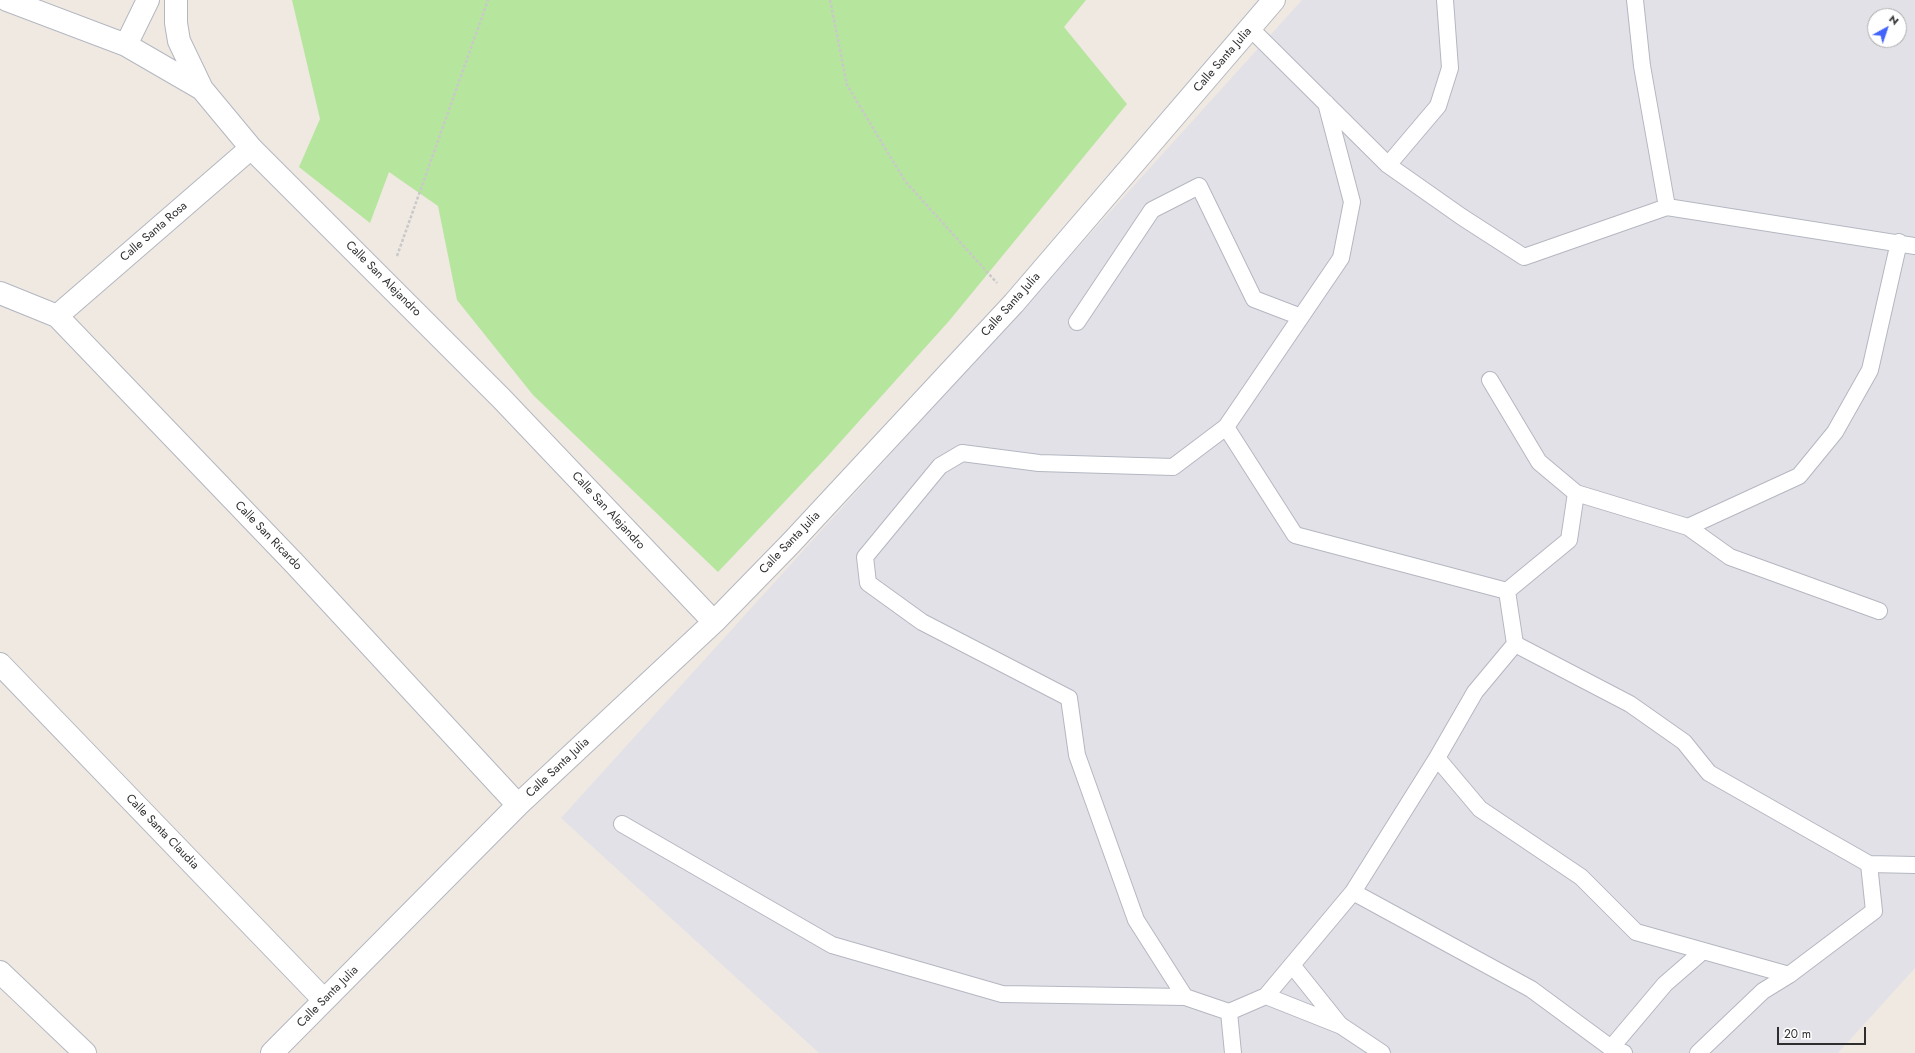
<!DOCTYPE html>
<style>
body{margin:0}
#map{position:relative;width:1915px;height:1053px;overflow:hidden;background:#efe9e1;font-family:Jost,sans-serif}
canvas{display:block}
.north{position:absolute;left:1867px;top:8px;width:40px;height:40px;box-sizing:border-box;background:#fff;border:1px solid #ababab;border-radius:50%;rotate:40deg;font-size:11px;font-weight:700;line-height:16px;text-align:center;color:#2e2e2e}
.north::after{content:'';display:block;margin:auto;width:14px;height:18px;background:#4264fb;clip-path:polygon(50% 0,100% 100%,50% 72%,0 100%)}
.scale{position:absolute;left:1777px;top:1027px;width:89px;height:18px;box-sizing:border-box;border:2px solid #2e2e2e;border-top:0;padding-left:5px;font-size:12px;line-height:14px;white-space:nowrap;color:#2e2e2e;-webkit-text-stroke:3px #fff;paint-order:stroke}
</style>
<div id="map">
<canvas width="1915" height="1053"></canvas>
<div class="north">N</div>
<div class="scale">20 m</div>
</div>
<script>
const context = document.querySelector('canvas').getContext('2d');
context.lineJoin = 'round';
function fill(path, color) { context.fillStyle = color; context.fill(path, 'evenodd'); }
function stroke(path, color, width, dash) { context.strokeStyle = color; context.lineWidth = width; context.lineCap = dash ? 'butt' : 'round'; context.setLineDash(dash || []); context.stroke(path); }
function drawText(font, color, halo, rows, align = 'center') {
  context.font = font + ' Jost,sans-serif'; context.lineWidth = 3.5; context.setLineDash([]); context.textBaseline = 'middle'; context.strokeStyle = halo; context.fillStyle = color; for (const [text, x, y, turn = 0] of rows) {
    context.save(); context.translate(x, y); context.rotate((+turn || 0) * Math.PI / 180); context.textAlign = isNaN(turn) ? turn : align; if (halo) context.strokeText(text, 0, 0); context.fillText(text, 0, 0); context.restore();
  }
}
fill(new Path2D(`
 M1302 0H1915V968L1838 1053H819L561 818ZM1875 16H1899V40H1875Z`), '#e3e1e8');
fill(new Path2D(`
 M292 0H1086L1064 27 1127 104 949 321 825 459 718 572 533 395 457 300 438 206 389 172 370 223 299 167 320 119Z`), '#b6e59e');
const service = new Path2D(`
 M1635 0 1642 66 1667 207
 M1250 28 1388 165 1462 217 1524 257 1667 207 1915 246
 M1388 165 1438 106 1450 68 1445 0
 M1077 322 1152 210 1199 186 1254 299 1301 317
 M1490 380 1539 462 1576 493 1688 527 1730 557 1879 611
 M1226 427 1173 467 1039 463 962 453 940 466 865 557 868 583 922 622 1069 698 1077 755 1136 920 1185 997 1229 1012 1266 996 1353 892 1437 758 1475 692 1515 644 1507 591 1295 535 1226 427 1341 258 1352 202 1326 103
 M1688 527 1799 476 1835 432 1870 370 1899 242
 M1507 591 1569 540 1576 493
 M1515 644 1630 704 1684 742 1709 773 1869 864
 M1437 758 1480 809 1581 877 1636 932 1789 975
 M622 824 832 945 1002 994 1185 997
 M1353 892 1531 989 1611 1048 1624 1053
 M1292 965 1340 1025 1382 1053
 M1266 996 1339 1025
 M1229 1012 1233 1053
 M1613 1053 1611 1048 1665 984 1703 951
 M1698 1053 1763 991 1789 975 1874 911 1869 864 1915 865`);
const minor = new Path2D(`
 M7 0 126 45 202 89 251 148 502 399 714 622
 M176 0V23L179 41 202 89
 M126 45 148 0
 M0 293 57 316 295 564 518 805
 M57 316 251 148
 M0 664 324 1000
 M0 972 85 1053
 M272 1053 518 805 714 622 791 543 1014 303 1274 0`);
stroke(service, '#b4b7c1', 18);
stroke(minor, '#b4b7c1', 24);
stroke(new Path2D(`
 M830 0 847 85 905 181 997 283
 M397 256 488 0`), '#c9c9c9', 2.5, [3, 2]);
stroke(service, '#fff', 16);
stroke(minor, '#fff', 22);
drawText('12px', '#2e2e2e', '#fff', [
 ["Calle Santa Julia",1223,60,-49],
 ["Calle Santa Rosa",154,232,-41],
 ["Calle San Alejandro",383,279,45],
 ["Calle Santa Julia",1011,305,-48],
 ["Calle San Alejandro",608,511,47],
 ["Calle San Ricardo",268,536,46],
 ["Calle Santa Julia",790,543,-46],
 ["Calle Santa Julia",558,768,-43],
 ["Calle Santa Claudia",162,832,46],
 ["Calle Santa Julia",328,997,-45]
]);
</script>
